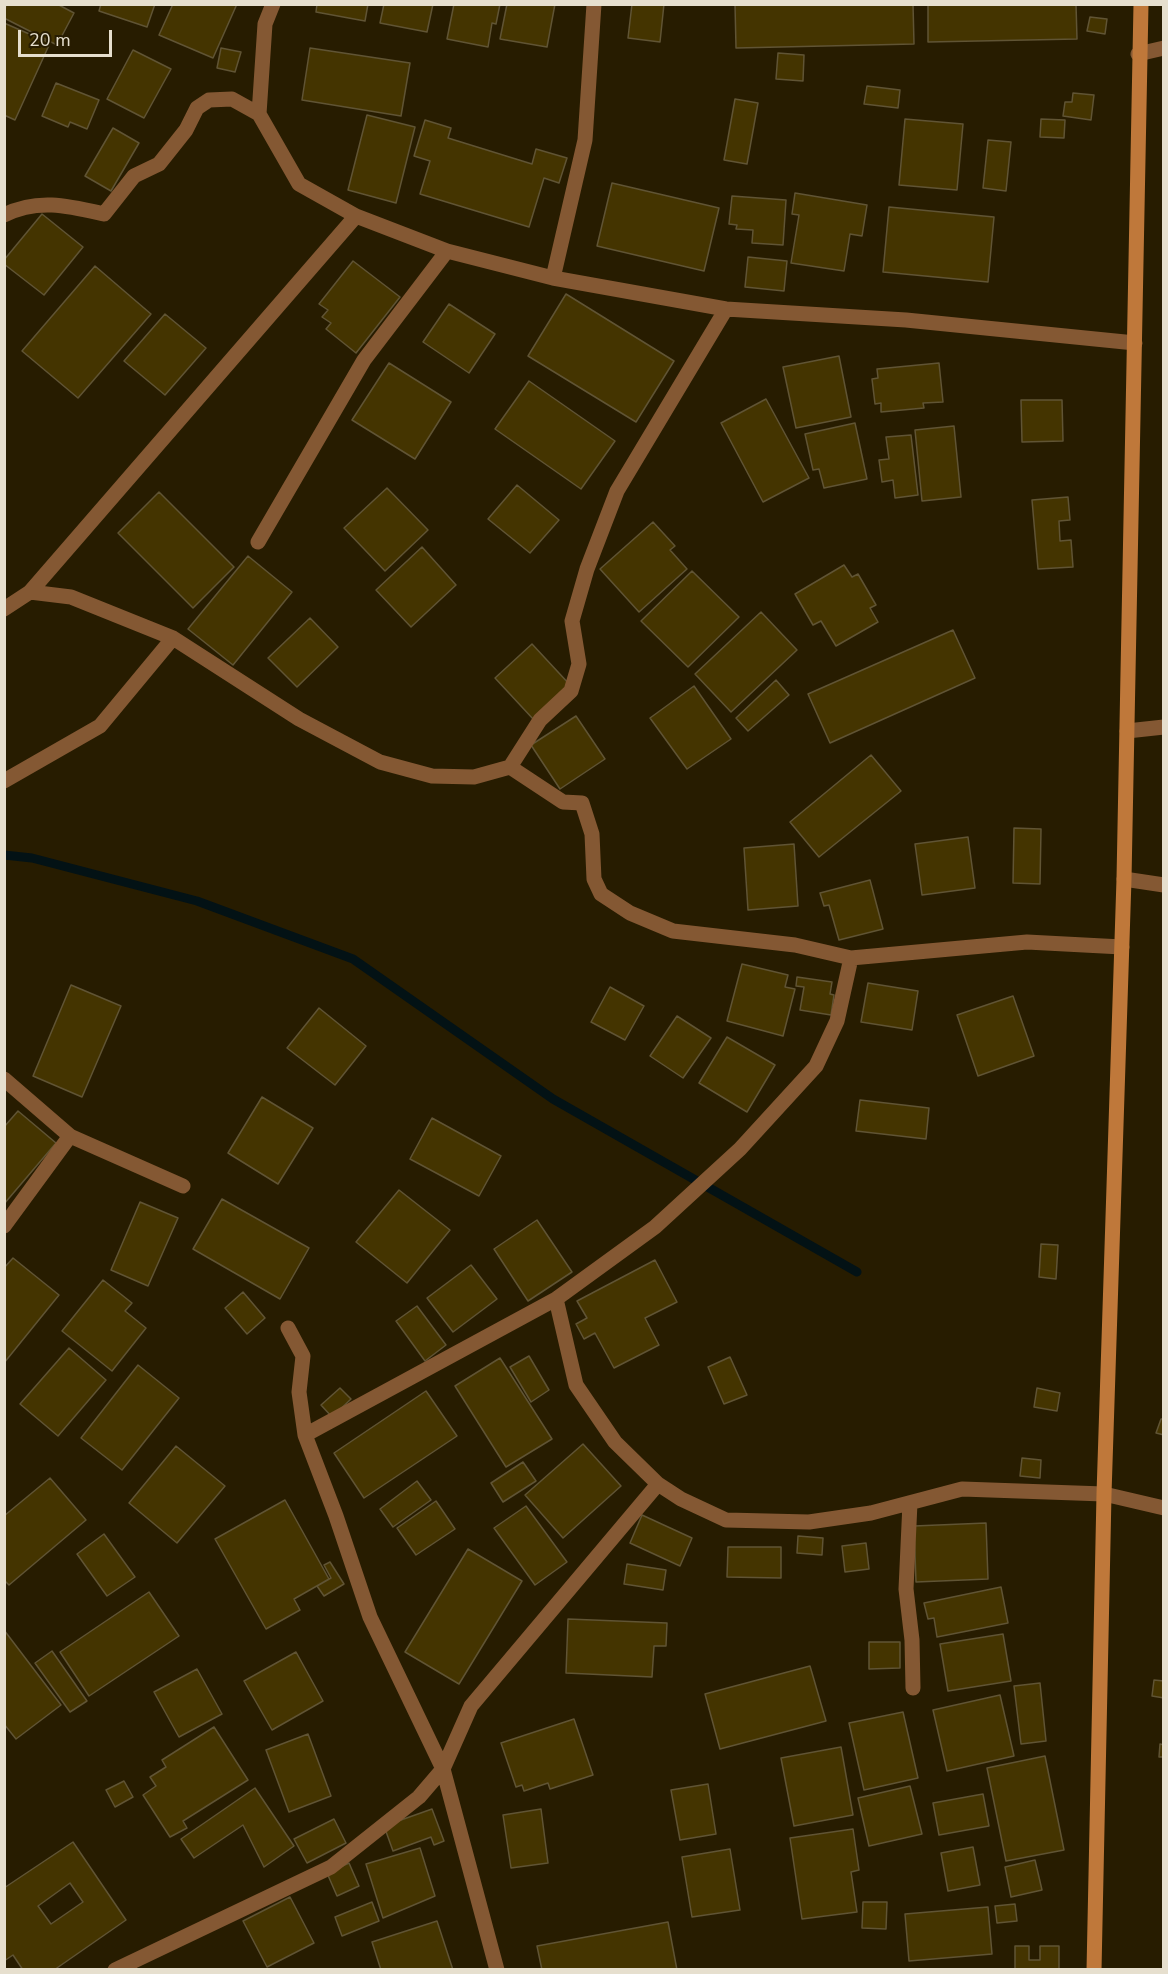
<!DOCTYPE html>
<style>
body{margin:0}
#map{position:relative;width:1168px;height:1974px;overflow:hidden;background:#271c00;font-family:"Nunito Sans",sans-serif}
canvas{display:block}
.frame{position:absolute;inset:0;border:6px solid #e6dfce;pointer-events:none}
.scale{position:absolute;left:18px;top:30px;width:94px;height:27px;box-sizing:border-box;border:3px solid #e6dfce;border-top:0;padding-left:8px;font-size:18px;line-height:21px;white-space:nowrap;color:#e6dfce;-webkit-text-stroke:4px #271c00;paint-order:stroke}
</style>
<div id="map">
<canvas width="1168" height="1974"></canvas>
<div class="frame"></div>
<div class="scale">20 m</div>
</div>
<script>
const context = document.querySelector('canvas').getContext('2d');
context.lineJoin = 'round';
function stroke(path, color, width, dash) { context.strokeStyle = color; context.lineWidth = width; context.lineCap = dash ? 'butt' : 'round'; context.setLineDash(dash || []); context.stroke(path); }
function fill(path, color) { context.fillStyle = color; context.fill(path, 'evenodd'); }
stroke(new Path2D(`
 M4 855 32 858 197 901 353 959 553 1099 857 1272`), '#031215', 9);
const building = new Path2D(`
 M6 4H57L74 13 57 45 4 18Z
 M101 4H155L147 27 99 11Z
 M173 4H237L213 58 159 35Z
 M317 4H368L365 21 316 12Z
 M384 4H433L427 32 380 23Z
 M454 4H500L496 24 492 23 488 47 447 39Z
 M507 4H555L547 47 500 39Z
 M632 4H664L660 42 628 38Z
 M735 4H913L914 44 736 48Z
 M928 4H1076L1077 39 928 42Z
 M1090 17 1107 19 1105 34 1087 31Z
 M4 23 50 43 15 120 4 115Z
 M221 48 241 52 235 72 217 68Z
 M310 48 410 63 401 116 302 100Z
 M133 50 171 69 144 118 107 99Z
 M778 53 804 55 803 81 776 79Z
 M56 83 99 100 87 129 70 122 68 127 42 116Z
 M867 86 900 90 898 108 864 104Z
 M1073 93 1094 95 1091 120 1063 116 1065 102H1072Z
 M735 99 758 103 747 164 724 160Z
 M367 115 415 127 396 203 348 190Z
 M905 119 963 124 957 190 899 185Z
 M1041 119 1065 120 1064 138 1040 137Z
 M425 120 451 128 448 138 532 164 536 149 567 158 559 183 544 178 529 227 420 194 430 161 414 156Z
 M113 128 139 143 111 191 85 176Z
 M988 140 1011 142 1006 191 983 188Z
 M612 183 719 208 704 271 597 246Z
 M795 193 867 205 862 236 850 234 844 271 791 263 799 215 792 214Z
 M732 196 786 200 783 245 752 243 753 230 736 229 737 225 729 224Z
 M889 207 994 217 988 282 883 272Z
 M42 214 83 247 44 295 4 264V260Z
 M748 257 787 261 784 291 745 287Z
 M353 261 400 297 356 353 326 329 331 323 322 317 328 310 319 304Z
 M95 266 151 314 78 398 22 351Z
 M566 294 674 361 636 422 528 356Z
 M449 304 495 334 469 373 423 342Z
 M165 314 206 348 165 395 124 361Z
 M839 356 851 417 796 428 783 367Z
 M389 363 451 402 415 459 352 420Z
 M939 363 943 402 923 403 924 408 881 412V403L875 404 872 379 878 378 877 369Z
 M529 381 615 441 581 489 495 429Z
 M766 399 809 478 763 502 721 423Z
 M1021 400H1062L1063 441 1022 442Z
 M855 423 867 479 824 488 819 469 813 470 805 434Z
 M954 426 961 497 922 501 915 430Z
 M911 435 918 495 895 498 893 480 882 482 879 460 889 459 886 437Z
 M517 485 559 520 530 553 488 519Z
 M387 488 428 530 385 571 344 528Z
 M159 492 234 567 193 608 118 533Z
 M1068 497 1070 520 1059 521 1060 541 1071 540 1073 567 1038 569 1032 500Z
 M653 522 675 546 670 550 687 569 639 612 600 569Z
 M422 547 456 585 411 627 376 590Z
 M248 556 292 592 233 665 188 629Z
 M844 565 852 577 858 574 876 605 870 608 878 622 836 646 821 621 813 625 795 594Z
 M692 571 739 617 688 667 641 621Z
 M761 612 797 650 731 712 695 674Z
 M310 618 338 647 297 687 268 658Z
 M953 630 975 678 830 743 808 694Z
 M532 644 571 686 534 720 495 678Z
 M776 680 789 695 748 731 736 718Z
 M694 686 731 739 687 769 650 718Z
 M576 716 605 759 560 789 531 745Z
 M871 755 901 791 819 857 790 822Z
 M1014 828 1041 829 1040 884 1013 883Z
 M968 837 975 888 922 895 915 844Z
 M794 844 798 906 748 910 744 848Z
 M870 880 883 929 839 940 829 905 824 906 820 893Z
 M742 964 788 975 785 987 795 989 783 1036 727 1021Z
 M797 977 832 982 830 994 834 995 831 1015 800 1010 804 987 796 986Z
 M868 983 918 991 912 1030 861 1022Z
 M71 985 121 1006 82 1097 33 1076Z
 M610 987 644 1006 625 1040 591 1022Z
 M1013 996 1034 1056 978 1076 957 1015Z
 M319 1008 366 1046 335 1085 287 1048Z
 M677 1016 711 1038 683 1078 650 1056Z
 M727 1037 775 1065 747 1112 699 1083Z
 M262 1097 313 1128 278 1184 228 1153Z
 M860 1100 929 1108 926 1139 856 1131Z
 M18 1111 56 1143 4 1204V1127Z
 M432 1118 501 1156 479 1196 410 1159Z
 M399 1190 450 1230 407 1283 356 1242Z
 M222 1199 309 1248 280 1299 193 1249Z
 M140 1202 178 1218 148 1286 111 1270Z
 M537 1220 572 1272 528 1301 494 1249Z
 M1041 1244 1058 1245 1056 1279 1039 1277Z
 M13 1258 59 1295 4 1363V1268Z
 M655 1260 677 1302 645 1318 659 1345 614 1368 595 1333 584 1339 576 1324 587 1318 577 1301Z
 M471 1265 497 1299 453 1332 427 1298Z
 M103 1280 132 1303 125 1311 146 1328 112 1371 62 1331Z
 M243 1292 265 1318 247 1334 225 1308Z
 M417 1306 446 1345 425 1361 396 1321Z
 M69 1348 106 1380 58 1436 20 1404Z
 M529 1356 549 1390 531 1402 510 1367Z
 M730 1357 747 1395 724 1404 708 1367Z
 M500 1358 552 1439 506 1467 455 1386Z
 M138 1365 179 1398 122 1470 81 1438Z
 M340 1388 351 1399 332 1417 321 1405Z
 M1037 1388 1060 1393 1057 1411 1034 1407Z
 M426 1391 457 1436 364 1498 334 1453Z
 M1161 1419H1164V1435L1156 1433Z
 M583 1444 621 1486 563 1538 525 1495Z
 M176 1446 225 1486 177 1543 129 1503Z
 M1022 1458 1041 1460 1040 1478 1020 1476Z
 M523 1462 536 1481 503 1502 491 1483Z
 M50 1478 86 1520 9 1585 4 1580V1516Z
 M417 1481 431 1500 393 1527 380 1509Z
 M285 1500 329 1579 294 1599 300 1610 266 1629 215 1539Z
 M436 1501 455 1529 416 1555 397 1528Z
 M526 1506 567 1562 535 1585 494 1528Z
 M642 1515 692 1538 680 1566 630 1543Z
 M986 1523 988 1579 916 1582 914 1526Z
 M104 1534 135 1577 107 1596 77 1554Z
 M798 1536 823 1538 822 1555 797 1553Z
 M866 1543 869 1569 845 1572 842 1546Z
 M728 1547H781V1578L727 1577Z
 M468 1549 522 1581 459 1684 405 1652Z
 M330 1562 344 1584 324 1596 317 1586 331 1578 324 1565Z
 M627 1564 666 1570 663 1590 624 1584Z
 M1001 1587 1008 1623 937 1637 934 1618 928 1619 924 1603Z
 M149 1592 179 1636 89 1696 60 1652Z
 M568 1619 667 1623 666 1646H654L652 1677 566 1673Z
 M4 1630 61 1705 16 1739 4 1724Z
 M1003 1634 1011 1681 948 1691 940 1644Z
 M869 1642H900V1668L869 1669Z
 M52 1651 87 1701 70 1712 35 1663Z
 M296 1652 323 1701 272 1730 244 1681Z
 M810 1666 826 1721 720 1749 705 1694Z
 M197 1669 222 1714 179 1737 154 1692Z
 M1154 1680 1164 1681V1698L1152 1696Z
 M1040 1683 1046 1741 1021 1744 1014 1686Z
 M1000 1695 1014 1756 947 1771 933 1710Z
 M903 1712 918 1778 864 1790 849 1723Z
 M574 1719 593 1775 550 1789 548 1783 524 1791 522 1785 516 1787 501 1743Z
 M214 1727 248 1780 183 1821 187 1828 170 1837 143 1795 156 1786 150 1777 166 1767 162 1760Z
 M308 1734 331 1796 289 1812 266 1750Z
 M1160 1744 1164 1745V1757H1159Z
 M841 1747 853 1815 794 1826 781 1758Z
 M1045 1756 1064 1850 1006 1861 987 1768Z
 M124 1781 133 1797 115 1807 106 1790Z
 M708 1784 716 1834 680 1840 671 1790Z
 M910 1786 922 1834 869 1846 858 1798Z
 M255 1788 294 1846 264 1867 243 1825 194 1858 181 1839Z
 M983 1794 989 1826 939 1835 933 1803Z
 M432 1809 444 1841 434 1845 431 1837 393 1851 384 1826Z
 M541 1809 548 1863 511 1868 503 1815Z
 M334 1819 346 1843 307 1863 294 1839Z
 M853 1829 859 1870 851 1872 857 1912 802 1919 790 1838Z
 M73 1842 126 1920 54 1970H23L13 1955 4 1961V1888ZM70 1883 83 1902 51 1924 38 1906Z
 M973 1847 980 1885 948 1891 941 1853Z
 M420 1848 435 1896 383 1918 366 1864Z
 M730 1849 740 1910 692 1917 682 1857Z
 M1035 1860 1042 1890 1011 1897 1005 1867Z
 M349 1863 359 1886 337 1896 327 1873Z
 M290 1897 314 1943 267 1967 243 1921Z
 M372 1902 379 1921 342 1936 335 1917Z
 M863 1902H887L886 1929 862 1928Z
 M1015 1904 1017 1921 997 1923 995 1906Z
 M988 1907 992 1954 909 1961 905 1914Z
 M437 1921 453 1970H381L372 1942Z
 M668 1922 677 1970H542L537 1946Z
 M1015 1946H1029V1960H1040V1946H1059V1970H1015Z`);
fill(building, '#443400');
stroke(building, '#605434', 1.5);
stroke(new Path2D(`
 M1138 54 1164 48
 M259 114 265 24 273 4
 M4 215C38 198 69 206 104 214L134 176 159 164 186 130 197 108 209 100 232 99 259 114 299 184 356 216 447 251 553 278 726 309 906 320 1135 343
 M553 278 585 140 594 4
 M258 542 364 360 447 251
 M30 592 71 597 173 638 299 719 380 762 432 776 474 777 510 767 540 720 571 691 579 664 572 621 587 569 617 491 726 309
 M4 609 30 592 356 216
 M1127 731 1164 727
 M510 767 563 802 582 803 592 834 594 879 601 894 630 913 673 931 795 945 851 958 1027 942 1122 947
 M4 781 100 726 173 638
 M1124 879 1164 885
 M4 1079 70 1136 183 1186
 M4 1226 70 1136
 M556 1299 576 1385 615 1442 658 1484 681 1499 726 1520 809 1522 871 1513 962 1489 1104 1494 1164 1508
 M288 1328 303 1356 299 1392 305 1435 336 1516 370 1617 443 1769 497 1970
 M305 1435 556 1299 655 1227 740 1149 816 1066 837 1021 851 958
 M910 1503 906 1589 912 1640 913 1688
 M115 1970 331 1867 419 1797 443 1769 471 1706 658 1484`), '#845833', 15);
stroke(new Path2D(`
 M1094 1970 1104 1494 1124 879 1141 4`), '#bf783a', 15);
</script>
